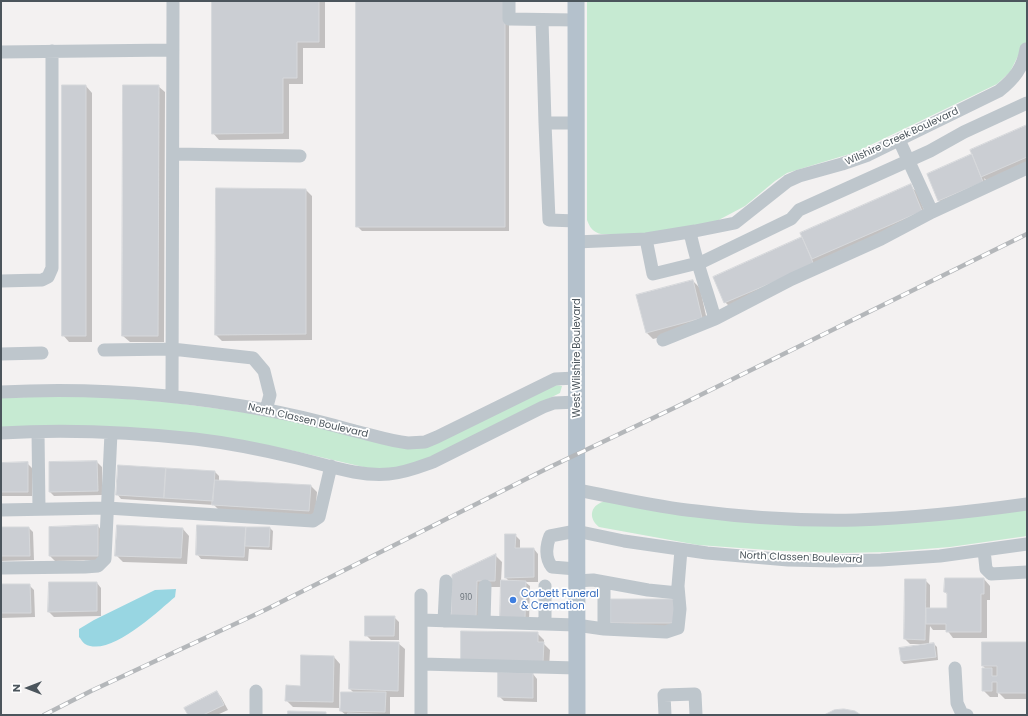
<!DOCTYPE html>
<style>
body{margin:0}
#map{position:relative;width:1028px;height:716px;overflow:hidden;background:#f3f1f1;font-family:Poppins,sans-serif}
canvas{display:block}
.frame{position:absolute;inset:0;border:2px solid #4b555c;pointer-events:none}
.north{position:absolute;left:8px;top:668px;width:40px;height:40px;-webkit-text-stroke:3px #fff;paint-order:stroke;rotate:270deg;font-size:11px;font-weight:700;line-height:16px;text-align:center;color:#4b555c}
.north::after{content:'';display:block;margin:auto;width:14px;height:18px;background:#4b555c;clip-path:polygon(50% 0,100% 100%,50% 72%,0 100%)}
</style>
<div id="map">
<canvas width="1028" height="716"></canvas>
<div class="frame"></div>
<div class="north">N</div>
</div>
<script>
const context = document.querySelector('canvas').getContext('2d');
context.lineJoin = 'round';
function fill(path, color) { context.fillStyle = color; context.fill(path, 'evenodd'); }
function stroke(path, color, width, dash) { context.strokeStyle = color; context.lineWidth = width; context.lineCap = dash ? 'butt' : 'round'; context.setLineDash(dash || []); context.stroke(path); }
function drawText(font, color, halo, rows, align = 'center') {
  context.font = font + ' Poppins,sans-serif'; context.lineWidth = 3.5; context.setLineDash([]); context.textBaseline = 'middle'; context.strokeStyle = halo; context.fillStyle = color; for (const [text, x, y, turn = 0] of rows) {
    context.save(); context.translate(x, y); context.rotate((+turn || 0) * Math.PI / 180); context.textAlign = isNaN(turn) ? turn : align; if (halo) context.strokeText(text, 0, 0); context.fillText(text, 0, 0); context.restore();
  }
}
fill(new Path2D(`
 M587 1H1027V50L1018 56 1010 72 997 84 856 152 787 173 775 181 745 206 713 223 662 234H601C593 232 590 228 587 220Z
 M556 385 562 386 560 393 422 461 401 468 372 469 290 450 1 427V398L30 397H101L168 402 243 412 308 424 400 447Z
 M606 501 720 519 1027 508V536L950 547 887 552 840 553 782 551 698 545 599 527C587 517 591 504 606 501Z`), '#c6ead2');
fill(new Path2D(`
 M176 589 175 597C158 611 110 658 85 644 83 643 81 639 79 637V629L94 620 155 590Z`), '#98d6e2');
fill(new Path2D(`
 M213 1H325V48H303V84H289V139L219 140 213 133Z
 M357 1H509V231H362L357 226Z
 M86 86 92 93V342H69L63 335Z
 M158 86 165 92 164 342H130L123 336Z
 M1027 126V166L989 183 984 178 987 186 944 205 939 201 928 175 972 155Z
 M910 186 917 192 927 218 732 309 725 302 804 238Z
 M306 190 312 196V340L222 341 216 335Z
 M693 281 700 288 708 325 653 339 647 333 638 296Z
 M97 462 102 467V495L54 496 50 492Z
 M27 463 32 468V496H1V464Z
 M215 472 219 476V482L311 486 317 492 315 517 220 511 214 505 121 499 117 494Z
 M98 526 102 531V560L55 561 50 556Z
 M1 528H29L33 532 34 560 1 561Z
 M246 528H270L273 531 272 550 249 549 248 561 201 559 197 554Z
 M183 529 189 536 187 564 123 562 116 555Z
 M515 535 520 540V549H534L538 554V582H525L530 586 529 622 501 617 502 587H483L482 622H459L453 576 496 556 502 562 501 581H509L506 578Z
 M984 579 990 586V600H987V638H953L947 630H933L930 626 929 645 934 644 937 647 938 660 904 664 901 661 900 649 928 645V644H910L905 639 925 580 930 585V609H948V595L945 592Z
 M50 583H97L101 588V616L54 617 49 612Z
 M1 585H29L34 590 35 617 1 618Z
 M675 600 681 629H619L612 623Z
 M394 617 399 622V640H371L366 635Z
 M537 633 544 640V644L550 650 549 668 468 666Z
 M398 643 405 649 404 697H390V715H346L341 711 354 693 350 689Z
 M1027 643V699H1005L998 692V697H990L983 690 986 669 983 666Z
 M334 657 340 664 339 708 293 707 286 700Z
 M533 674 537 679V702L504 701 499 696Z
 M217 692 221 697 228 710 217 715H189Z`), '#0003');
const building = new Path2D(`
 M212 1H319V42H297V78H283V133L212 134Z
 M356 1H505V227H356Z
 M62 85H86V336H62Z
 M123 85H159L158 336H122Z
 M1027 125V157L981 177 970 150Z
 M972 154 983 182 938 201 927 174Z
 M911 184 922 211 812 259 800 233Z
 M216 188 306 189V334L215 335Z
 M802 237 814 265 724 303 713 277Z
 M693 280 702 318 646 333 636 295Z
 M97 461 98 491 49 492V462Z
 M28 462V492H1V463Z
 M118 465 166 468 164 498 116 495Z
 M166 468 215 471 213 501 164 498Z
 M215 480 311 485 309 511 212 505Z
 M98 525V556H49V527Z
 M117 525 183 528 181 558 115 556Z
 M197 525 246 527 244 557 196 555Z
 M1 527H29L30 556H1Z
 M246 527H270L269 547 245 546Z
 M505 534H516L515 548H534V577L505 578Z
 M496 554 495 581H477L476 616H451L452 575Z
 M945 578H984V594H981V632H946V624H926V608H947V593L944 592Z
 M905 579H926L925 640 904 639Z
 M501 580 526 581 525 618 500 617Z
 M49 582H97V611L48 612Z
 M1 584H30L31 613H1Z
 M611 599H675V623H611Z
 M365 616H395L394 636H365Z
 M461 631 538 632V642H544L543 662 461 660Z
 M350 641 399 642 398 691 349 689Z
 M982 642H1027V693H997V682H992V691H982V668H992V676H997V666H982Z
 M934 643 936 657 901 661 899 648Z
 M301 655 334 656 333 702 285 701 286 685 300 686Z
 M498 672 533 673V698L498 697Z
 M217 691 224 705 203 715H188L184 708Z
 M341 692H386L385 712 340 711Z
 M844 709 855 711 861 715H824L834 710Z
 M288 711 326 712V715H288Z
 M348 713 396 715H348Z`);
fill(building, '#cbced3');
stroke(building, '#d6d8db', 1);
stroke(new Path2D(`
 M509 1V19L576 20
 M542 20 545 123H576
 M1 52 173 50
 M545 123 549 220 576 221
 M899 140 932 212
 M173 154 300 156
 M690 232C696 262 707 290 715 319L792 279 881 239 932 212 1027 168
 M646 239 653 274 702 262 791 219 799 210 930 151 964 132 1027 103
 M576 242 646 239 695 231 735 223 788 181 799 176 842 164 868 155 999 91C1014 79 1023 68 1026 49
 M1 281 42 280 48 277 52 268V51
 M663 340 715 319
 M104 350 172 349 253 358 264 371 270 395 266 410
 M1 354 42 353
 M1 392C89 387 179 394 266 410 296 415 325 423 355 431 372 435 390 441 408 443L425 442 437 437 555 379 576 378
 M172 396 173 1
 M38 432 39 509
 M1 433C66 429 131 432 195 439 229 443 264 450 297 458 327 465 359 477 389 474 405 473 419 467 433 462L543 407 554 403 577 402
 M577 490C616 497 656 507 696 511 749 518 802 521 856 520 913 518 970 512 1027 504
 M1 510 107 508 313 521 319 517 331 466
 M984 550 986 569 991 574 1027 572
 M1 568 85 567 98 566 105 559 111 433
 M576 569 552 567C545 558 546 546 550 536L576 531 624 541 707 553 788 560 834 561 881 560 940 556 1027 544
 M576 581 593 580 648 590 678 593
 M604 582V629
 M545 586V624
 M421 620 576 625 604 629 666 632 678 628 680 609 678 586 681 550
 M444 621 446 581
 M484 622 485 586
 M421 664 577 668
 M955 668 957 703 962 714 967 715
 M256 715V691
 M421 715V595
 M665 715 664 695 695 694 696 715`), '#bec6cc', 13);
stroke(new Path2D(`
 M576 1 577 715`), '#b4c1cc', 17);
const rail = new Path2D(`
 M44 715 91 691 265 610 550 467 674 408 1027 234`);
stroke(rail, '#b4b7ba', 4.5);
stroke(rail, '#fff', 3, [9]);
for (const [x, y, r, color] of [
 [513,600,4,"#3f7fe0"]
]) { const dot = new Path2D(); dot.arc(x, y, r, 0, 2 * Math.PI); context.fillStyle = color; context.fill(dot); stroke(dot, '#fff', 1.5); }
drawText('8px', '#6b737a', null, [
 ["910",466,598]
]);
drawText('10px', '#4b555c', '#fff', [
 ["Wilshire Creek Boulevard",902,137,-25],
 ["West Wilshire Boulevard",577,358,-90],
 ["North Classen Boulevard",308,421,13],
 ["North Classen Boulevard",801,558,2]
]);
drawText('10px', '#366cbe', '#fff', [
 ["Corbett Funeral",521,594],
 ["& Cremation",521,606]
], 'left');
</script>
